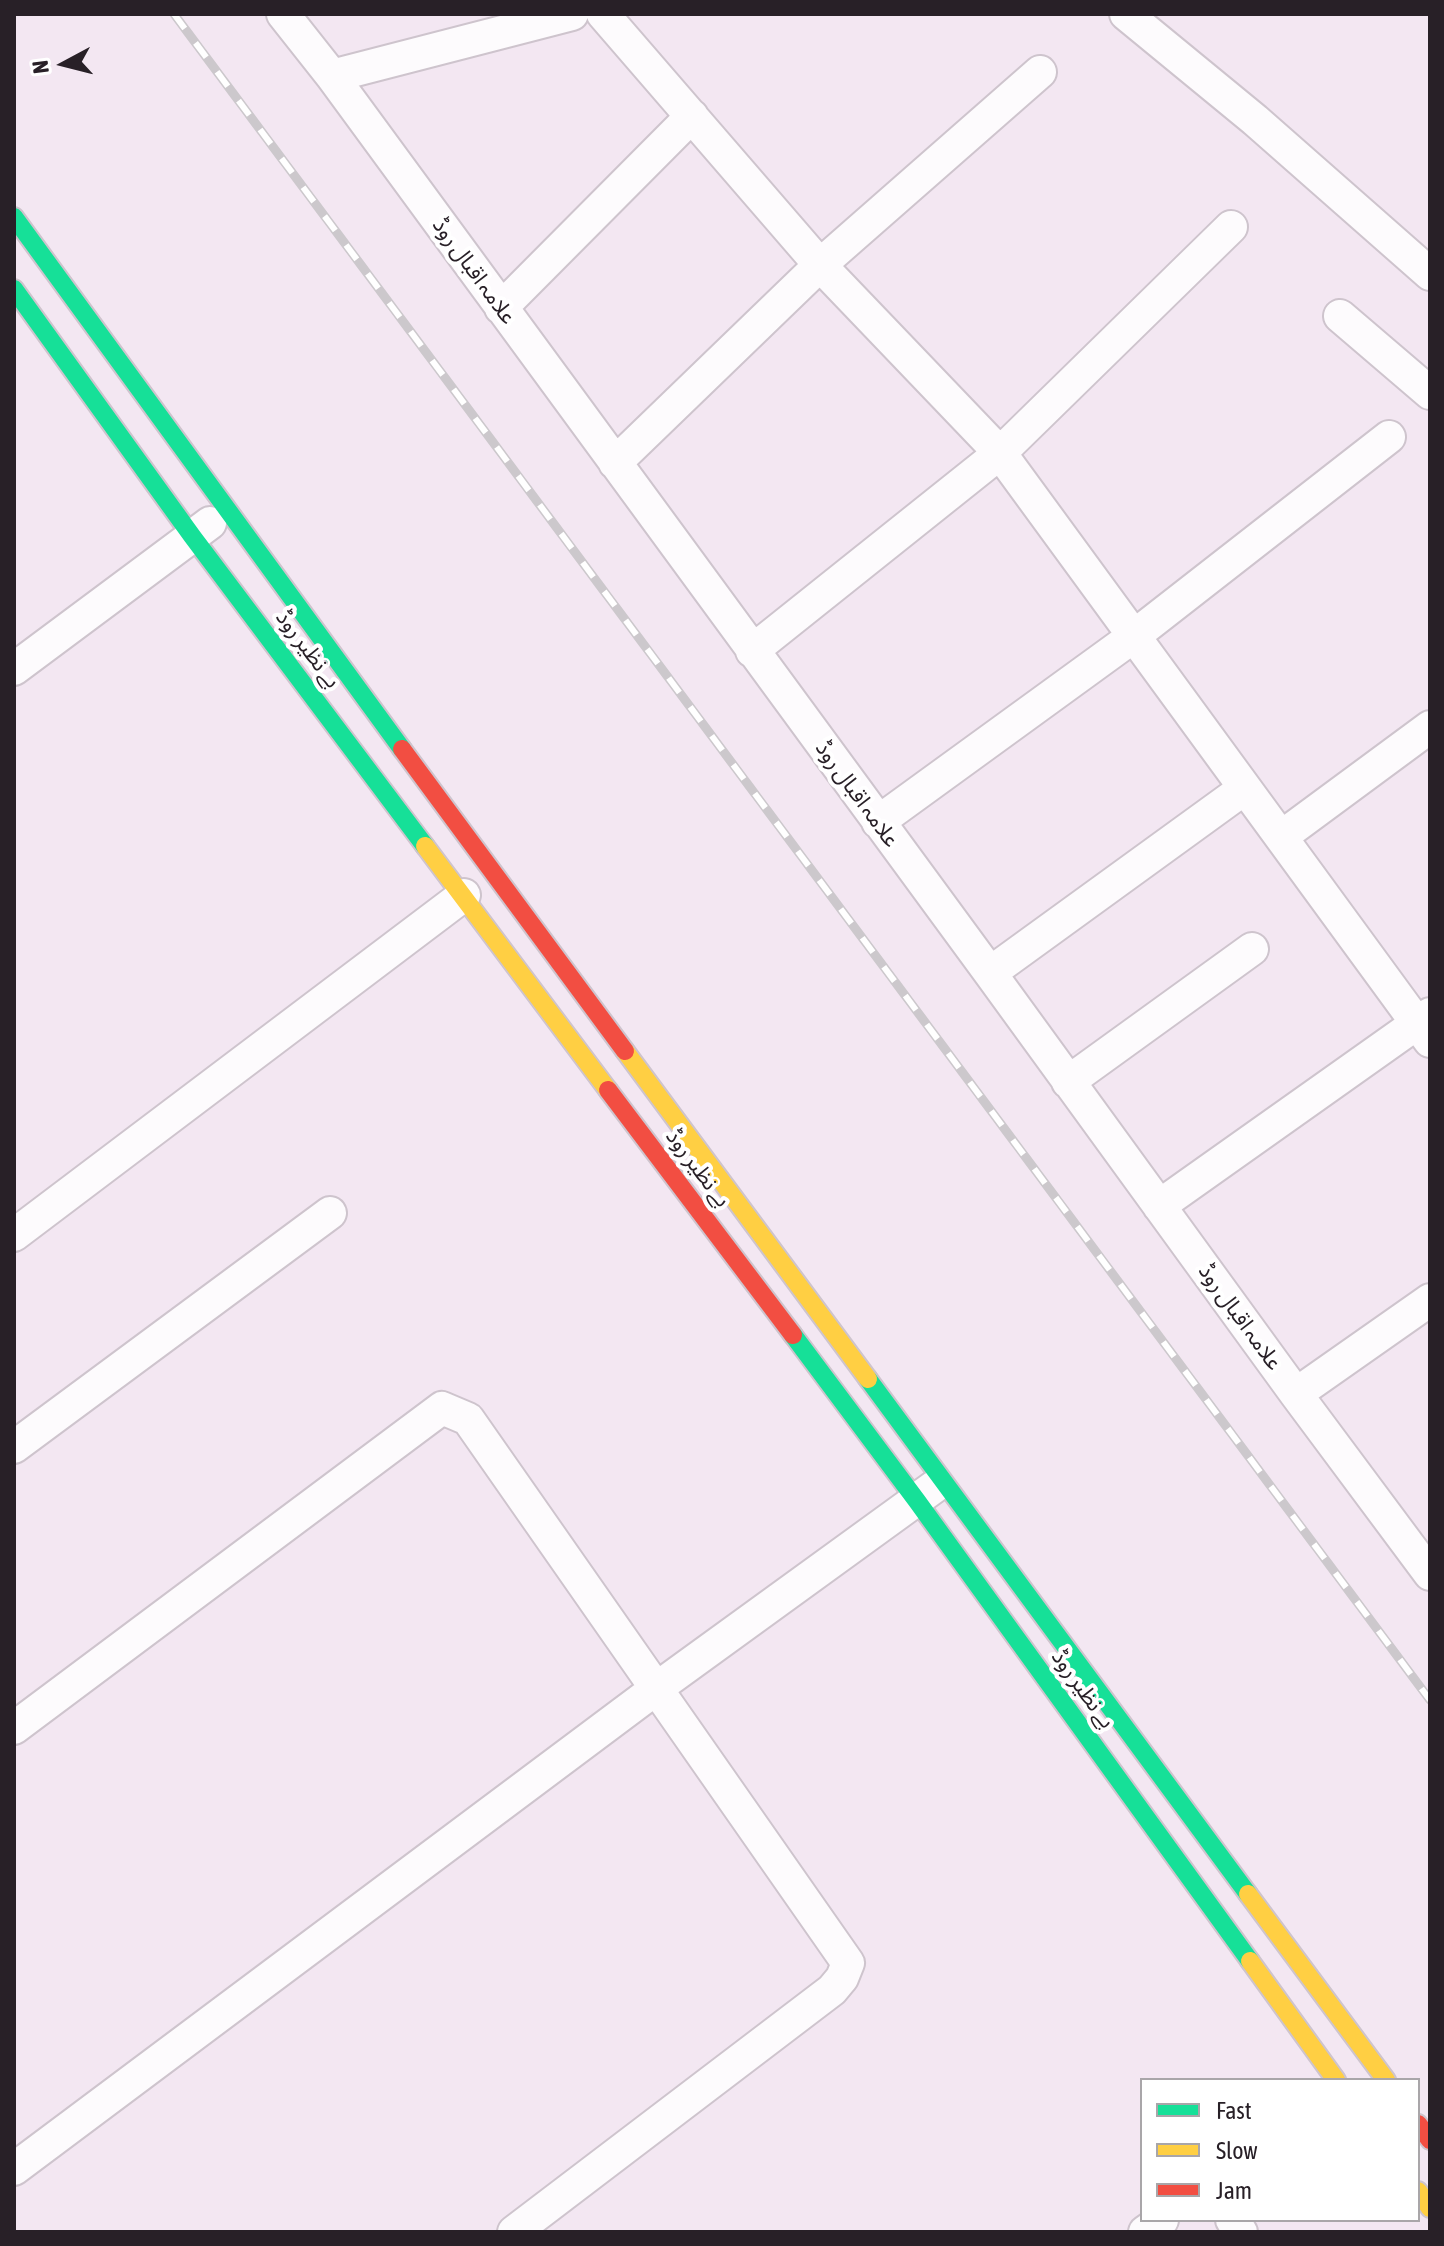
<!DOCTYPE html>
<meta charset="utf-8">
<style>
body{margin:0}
#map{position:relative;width:1444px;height:2246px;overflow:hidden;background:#f3e7f2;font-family:"Asap Condensed",sans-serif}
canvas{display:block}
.frame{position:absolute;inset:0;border:16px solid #282027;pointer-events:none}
.legend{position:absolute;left:1140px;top:2078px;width:280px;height:144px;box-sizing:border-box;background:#fff;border:2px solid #a9a6a9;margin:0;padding:10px 14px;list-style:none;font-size:24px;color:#282027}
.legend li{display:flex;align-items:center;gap:16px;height:40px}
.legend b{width:40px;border:2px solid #a9a6a9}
.north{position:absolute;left:24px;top:24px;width:80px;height:80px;-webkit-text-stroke:6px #fff;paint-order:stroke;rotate:263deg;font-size:22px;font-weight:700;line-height:32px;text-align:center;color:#282027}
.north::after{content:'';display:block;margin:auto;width:28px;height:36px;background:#282027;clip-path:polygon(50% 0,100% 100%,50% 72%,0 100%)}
</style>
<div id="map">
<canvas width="1444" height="2246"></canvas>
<div class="frame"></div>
<ul class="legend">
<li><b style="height:10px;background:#16e098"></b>Fast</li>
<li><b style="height:10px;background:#ffcf43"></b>Slow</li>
<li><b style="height:10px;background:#f24e42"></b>Jam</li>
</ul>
<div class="north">N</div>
</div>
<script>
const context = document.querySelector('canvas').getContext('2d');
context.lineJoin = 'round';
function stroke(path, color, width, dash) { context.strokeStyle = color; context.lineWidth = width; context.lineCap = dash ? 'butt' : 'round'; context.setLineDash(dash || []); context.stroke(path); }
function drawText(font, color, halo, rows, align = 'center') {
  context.font = font + ' "Asap Condensed","Noto Sans Arabic",sans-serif'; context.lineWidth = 8; context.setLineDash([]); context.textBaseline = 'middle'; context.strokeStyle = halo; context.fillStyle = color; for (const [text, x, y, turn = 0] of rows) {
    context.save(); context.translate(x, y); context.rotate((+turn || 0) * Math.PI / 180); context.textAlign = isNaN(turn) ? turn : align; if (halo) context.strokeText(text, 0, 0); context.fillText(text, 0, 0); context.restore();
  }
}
const street = new Path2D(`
 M283 14 332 76 990 973 1296 1394 1430 1574
 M603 14 820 265 1000 453 1430 1041
 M1126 14 1255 120 1430 274
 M332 76 572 14
 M501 308 692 116
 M1340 316 1430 393
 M615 463 820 265 1040 72
 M752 651 1000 453 1231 227
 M14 669 210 523
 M878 822 1134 636 1389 437
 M1281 837 1430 727
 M990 973 1245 788
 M1068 1082 1252 949
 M1159 1206 1430 1014
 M14 1235 464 895
 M1296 1394 1430 1300
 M14 1447 330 1213
 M14 1728 442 1408 468 1419 848 1963 842 1978 832 1990 514 2232
 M14 2169 657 1688 934 1487
 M1232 2220 1241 2232
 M1145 2232 1162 2220`);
const fast = new Path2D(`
 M14 217 402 749
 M14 289 192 536 425 846
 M793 1335 917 1501 1250 1961
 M868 1379 1248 1894`);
const slow = new Path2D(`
 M425 846 608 1090
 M625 1051 868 1379
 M1248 1894 1386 2080
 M1250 1961 1336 2080
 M1418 2191 1430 2208`);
const jam = new Path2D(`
 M402 749 625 1051
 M608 1090 793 1335
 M1418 2124 1430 2140`);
stroke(street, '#cec4cd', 36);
stroke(fast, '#cec4cd', 22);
stroke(slow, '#cec4cd', 22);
stroke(jam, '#cec4cd', 22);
stroke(street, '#fdfbfd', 32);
stroke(fast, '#16e098', 18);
stroke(slow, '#ffcf43', 18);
stroke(jam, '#f24e42', 18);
const rail = new Path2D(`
 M174 14 1430 1700`);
stroke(rail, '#ccc8cc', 9);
stroke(rail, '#fff', 6, [18]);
drawText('22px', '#282027', '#fff', [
 ["علامہ اقبال روڈ",474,271,54],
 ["بے نظیر روڈ",308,649,53],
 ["علامہ اقبال روڈ",857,794,54],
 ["بے نظیر روڈ",698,1168,53],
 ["علامہ اقبال روڈ",1240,1317,54],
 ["بے نظیر روڈ",1083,1689,54]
]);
</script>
